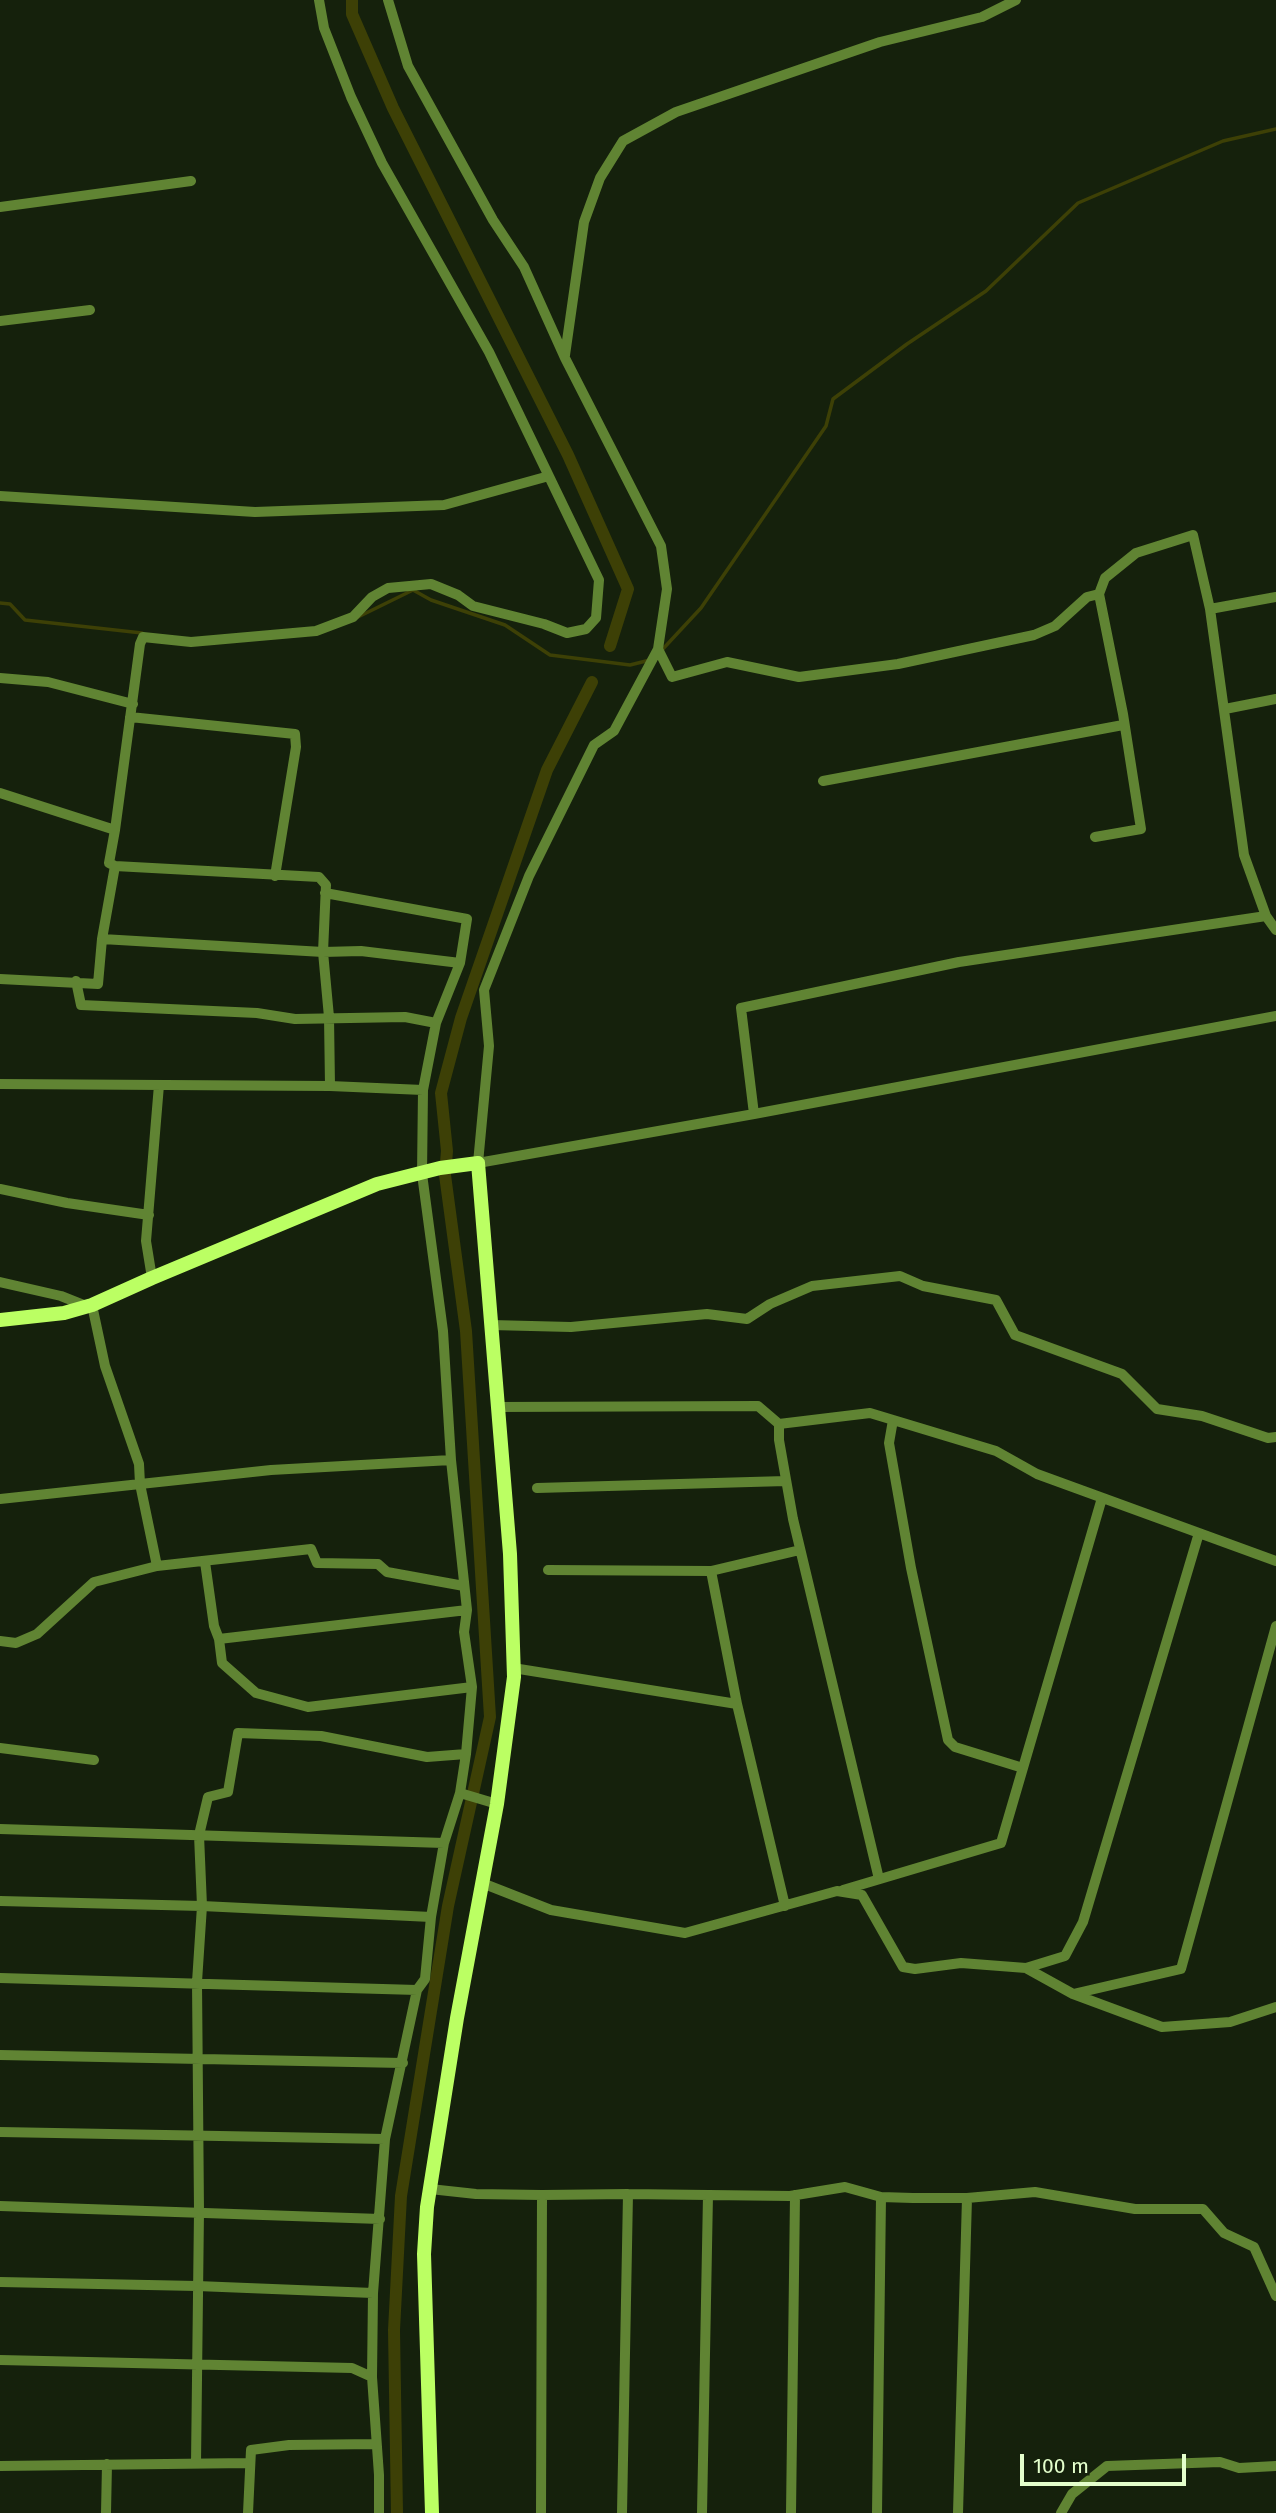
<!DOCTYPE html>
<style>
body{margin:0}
#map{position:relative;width:1276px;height:2513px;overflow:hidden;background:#15210c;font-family:"Fira Sans",sans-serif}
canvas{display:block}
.scale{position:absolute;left:1020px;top:2454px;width:166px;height:32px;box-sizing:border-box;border:4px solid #e4ffcc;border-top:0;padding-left:9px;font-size:21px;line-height:24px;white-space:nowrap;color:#e4ffcc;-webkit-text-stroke:5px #15210c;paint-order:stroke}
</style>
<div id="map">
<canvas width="1276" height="2513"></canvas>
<div class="scale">100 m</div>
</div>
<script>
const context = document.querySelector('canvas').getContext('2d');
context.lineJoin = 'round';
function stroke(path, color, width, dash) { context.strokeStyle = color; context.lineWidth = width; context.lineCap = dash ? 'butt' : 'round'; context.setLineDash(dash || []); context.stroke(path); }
stroke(new Path2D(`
 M0 603 10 604 25 620 142 633
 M358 617 413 590 431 600 505 625 550 655 630 665 650 660
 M661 651 701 608 826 426 833 399 907 344 986 291 1078 203 1223 141 1276 129`), '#3d4006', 3.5);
stroke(new Path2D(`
 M352 0V14L393 108 568 455 628 589 610 646
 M397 2513 394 2330 401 2196 448 1906 490 1717 466 1331 445 1175 447 1151 441 1093 461 1018 547 770 592 682`), '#3d4006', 12);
stroke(new Path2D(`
 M388 0 408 66 493 220 524 267 565 358 661 546 667 589 658 649 614 731 594 745 529 876 484 990 489 1046 478 1163 754 1114 1276 1016
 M0 207 191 181
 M0 321 90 310
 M565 355 584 222 600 178 623 141 676 112 880 42 982 17 1016 0
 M0 496 255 512 444 505 549 476
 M1210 609 1276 597
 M658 649 672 677 727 662 799 677 898 664 1034 635 1055 626 1087 597 1099 594
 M0 678 48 682 133 704
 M1225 709 1276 699
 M130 717 295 734 296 747 275 876
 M823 781 1123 725
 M0 793 115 830
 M1095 837 1141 829 1123 714 1099 594 1105 578 1136 553 1193 535 1210 609 1244 855 1266 916 1276 930
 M325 893 467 919 460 963 436 1023 423 1090 422 1174 443 1331 451 1460 467 1610 464 1632 472 1687 466 1754 460 1793 444 1843 431 1917 425 1979 417 1990 385 2139 373 2293 372 2377 379 2475V2513
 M102 939 323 952 361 951 460 963
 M0 979 98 984 102 939 115 866 109 863 115 830 140 644 143 637 191 642 316 631 353 617 372 597 388 588 431 584 458 595 473 606 544 624 567 633 586 629 596 618 599 580 489 352 382 163 351 97 324 28 319 0
 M76 981 81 1005 257 1013 295 1019 405 1017 436 1023
 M0 1084 330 1086 329 1017 323 952 326 885 319 877 115 866
 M330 1086 423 1090
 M754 1114 741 1008 959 962 1266 916
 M0 1189 67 1203 149 1215
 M152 1278 146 1241 159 1085
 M0 1282 61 1296 86 1306
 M92 1305 105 1366 139 1464 140 1484 157 1566
 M491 1325 571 1327 707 1314 747 1319 770 1304 812 1286 900 1276 923 1286 996 1300 1015 1335 1122 1374 1157 1409 1202 1416 1268 1438 1276 1437
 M498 1407 758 1406 779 1424 870 1413 996 1451 1037 1474 1276 1561
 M893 1420 889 1443 911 1568 948 1740 955 1747 1023 1768
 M779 1424V1440L793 1519 879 1879
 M537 1488 786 1481
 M0 1499 271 1470 451 1460
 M205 1562 214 1626 219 1639 467 1610
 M548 1570 711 1571
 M219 1639 222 1663 256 1693 308 1707 472 1687
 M0 1641 16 1643 37 1634 94 1582 157 1566 311 1549 317 1563 378 1564 387 1572 464 1586
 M513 1668 737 1704 711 1571 800 1550
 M737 1704 785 1906
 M0 1748 94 1760
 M460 1793 497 1804
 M0 1829 444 1843
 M482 1883 551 1910 685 1933 837 1891 862 1895 903 1967 915 1969 961 1963 1026 1968 1073 1994 1162 2027 1230 2022 1276 2007
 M843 1890 1001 1843 1102 1498
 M0 1901 202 1906 431 1917
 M1026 1968 1065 1956 1083 1922 1199 1533
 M0 1978 417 1990
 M1073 1994 1181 1969 1276 1626
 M0 2055 403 2063
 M0 2132 385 2139
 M430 2189 476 2194 542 2195 628 2194 790 2196 845 2187 881 2197 913 2198H967L1035 2192 1135 2209H1203L1224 2233 1254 2247 1276 2296
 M0 2206 380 2219
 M0 2282 197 2286 373 2293
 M0 2360 352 2368 372 2377
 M196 2463 199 2211 197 1982 202 1906 199 1835 208 1797 228 1792 238 1733 321 1736 427 1757 466 1754
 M0 2466 249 2463
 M106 2513 107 2464
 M248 2513 251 2450 289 2445 376 2444
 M541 2513 542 2195
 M622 2513 628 2194
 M702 2513 708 2195
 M791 2513 795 2195
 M877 2513 881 2197
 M958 2513 967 2198
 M1061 2513 1072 2494 1107 2466 1220 2462 1239 2468 1276 2466`), '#608433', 10);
stroke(new Path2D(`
 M0 1320 64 1313 92 1305 152 1278 377 1184 440 1168 478 1163 510 1554 514 1677 497 1804 457 2018 427 2207 424 2254 432 2513`), '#bbff63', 14);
</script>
